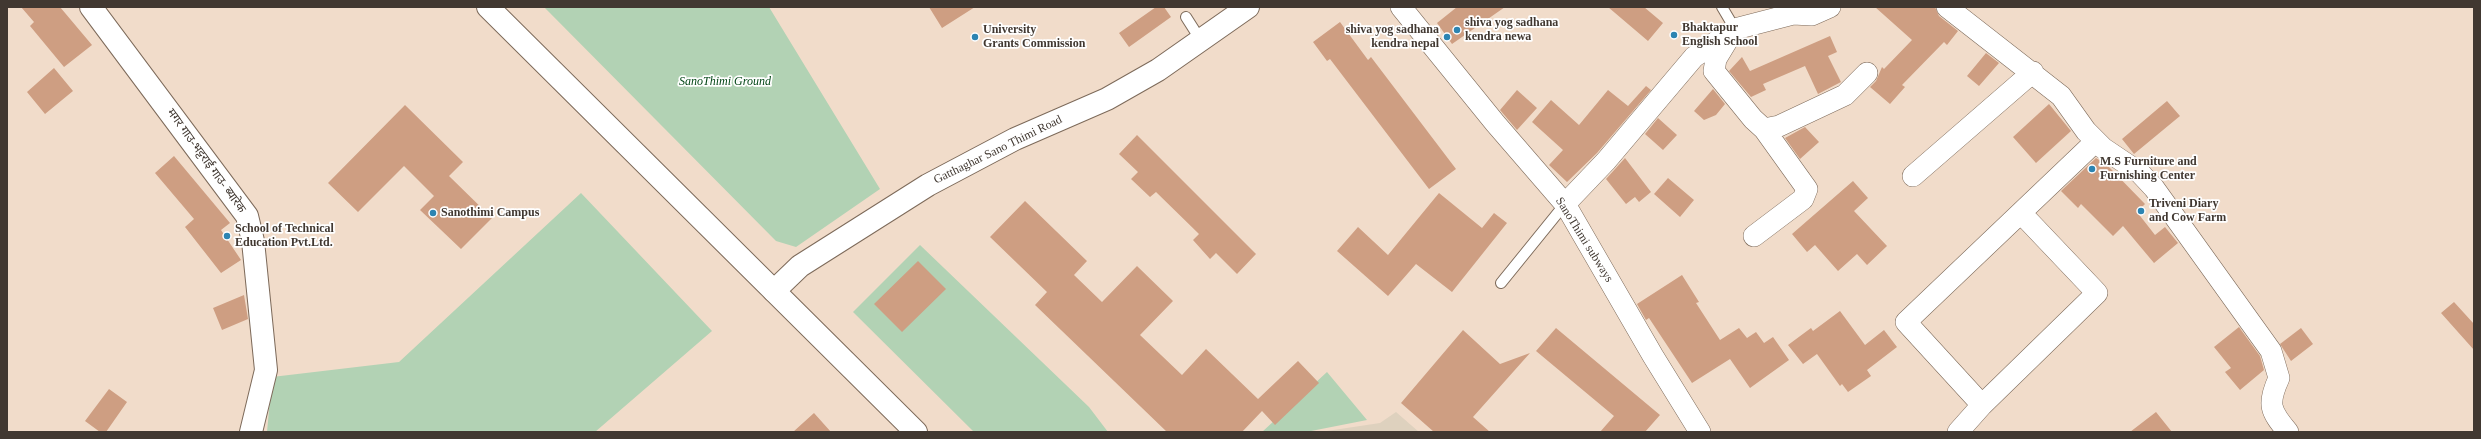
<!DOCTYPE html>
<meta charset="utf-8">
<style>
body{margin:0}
#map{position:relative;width:2481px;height:439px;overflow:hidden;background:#f1dcca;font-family:"Times New Roman",serif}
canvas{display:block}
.frame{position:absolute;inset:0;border:8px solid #413831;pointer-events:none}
</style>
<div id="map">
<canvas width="2481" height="439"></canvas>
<div class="frame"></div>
</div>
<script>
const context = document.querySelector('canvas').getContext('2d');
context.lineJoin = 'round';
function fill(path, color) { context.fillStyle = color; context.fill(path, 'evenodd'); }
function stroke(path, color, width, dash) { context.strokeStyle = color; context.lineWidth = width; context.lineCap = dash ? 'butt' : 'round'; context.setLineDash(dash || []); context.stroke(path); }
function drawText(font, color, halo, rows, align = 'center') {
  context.font = font + ' "Times New Roman","Noto Sans Devanagari",serif'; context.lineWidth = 3.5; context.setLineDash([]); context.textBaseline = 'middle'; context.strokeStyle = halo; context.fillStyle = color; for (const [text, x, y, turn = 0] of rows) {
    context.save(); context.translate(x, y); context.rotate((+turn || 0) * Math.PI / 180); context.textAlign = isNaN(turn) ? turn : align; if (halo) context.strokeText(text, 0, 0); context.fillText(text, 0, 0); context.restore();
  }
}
fill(new Path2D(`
 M1396 412 1419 432H1320L1380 423Z`), '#ded1be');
fill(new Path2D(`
 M544 7H769L880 189 796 247 776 241Z
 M581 193 712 331 595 432H267L272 377 399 362Z
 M920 245 1089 407 1108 432H974L853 312Z
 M1327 372 1367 420 1306 432H1262Z`), '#b2d2b4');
fill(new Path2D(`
 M21 7H60L92 45 64 67 30 26 34 22Z
 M929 7H975L942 28Z
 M1156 7H1164L1171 17 1129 47 1119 33Z
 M1457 7H1505L1452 44 1437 23Z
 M1608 7H1644L1663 23 1648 41Z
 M1875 7H1935L1939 16 1958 31 1947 45 1944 42 1902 85 1905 87 1890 104 1870 87 1876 81 1882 67 1884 69 1912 40Z
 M1340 22 1368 60 1371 57 1456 169 1429 189 1330 59 1327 61 1313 42Z
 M1830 36 1837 52 1828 56 1841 82 1818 94 1805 66 1763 84 1766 90 1751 97 1729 71 1742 57 1750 71Z
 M1986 53 1999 63 1979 86 1967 76Z
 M54 68 73 91 45 114 27 92Z
 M1646 86 1651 90 1597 153 1567 182 1549 165 1563 150 1532 122 1551 100 1579 125 1608 90 1628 106Z
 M1713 89 1725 104 1716 115 1704 120 1694 111Z
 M1517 90 1537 108 1517 130 1500 110Z
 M2167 101 2180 116 2134 154 2122 139Z
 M2049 104 2071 131 2036 163 2013 137Z
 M405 105 463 162 449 176 492 218 461 249 420 210 434 196 404 166 358 212 328 183Z
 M1658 118 1677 135 1663 150 1645 134Z
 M1805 127 1819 142 1800 159 1785 138Z
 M1137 135 1256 254 1237 274 1216 253 1210 259 1193 240 1199 234 1156 192 1150 197 1131 179 1138 172 1119 154Z
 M174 156 230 223 221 230 241 260 221 273 185 227 194 219 155 173Z
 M1625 158 1651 192 1639 202 1635 197 1626 204 1606 179Z
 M2096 158 2107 165 2145 204 2137 212 2155 235 2165 227 2178 243 2154 263 2123 226 2113 236 2081 204 2078 208 2061 191Z
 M1668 178 1694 200 1680 217 1654 194Z
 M1853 181 1868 198 1854 211 1887 246 1867 265 1857 254 1838 271 1815 245 1807 252 1792 234Z
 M1439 193 1482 228 1494 213 1507 223 1452 292 1416 264 1388 296 1337 251 1358 227 1388 255Z
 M1025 201 1087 261 1074 275 1102 302 1137 266 1173 301 1140 335 1182 375 1206 349 1258 399 1298 361 1319 383 1275 425 1262 411 1242 432H1167L1035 305 1047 292 990 237Z
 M918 261 946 289 902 332 874 304Z
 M1682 275 1699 302 1696 303 1720 340 1739 328 1747 338 1756 332 1764 343 1773 337 1789 360 1750 388 1730 359 1692 383 1649 318 1646 320 1637 304Z
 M244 295 248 319 222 330 213 308Z
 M2454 302 2474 324V350L2441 313Z
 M1840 311 1865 345 1884 330 1897 347 1867 370 1871 376 1848 392 1842 384 1840 386 1817 354 1803 364 1788 345 1811 328 1813 331Z
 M2239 327 2260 356 2264 370 2240 390 2225 372 2231 368 2214 347Z
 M1556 328 1660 415 1645 432H1600L1614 416 1536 351Z
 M2301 328 2313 344 2291 361 2280 344Z
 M1463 330 1500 364 1530 353 1473 417 1490 432H1434L1401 403Z
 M109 389 127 402 106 432H100L85 421Z
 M2156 412 2172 432H2130Z
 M814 413 831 432H793Z`), '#ce9e82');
const lane = new Path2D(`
 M1722 7 1735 29
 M1186 17 1200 39
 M1501 283 1565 204`);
const street = new Path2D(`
 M1401 7 1495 123 1565 204 1653 356 1700 432
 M1947 7 2061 96 2086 131 2103 148 2140 173 2154 188 2271 351 2279 378C2267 404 2270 411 2288 432
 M1730 36 1716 59 1714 71 1753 119 1764 129 1779 126 1845 95 1867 73
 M1913 176 2033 72
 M1565 204 1606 161 1694 57 1735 29 1793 14 1812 15 1830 7
 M1754 236 1803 199 1807 189 1764 129
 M1982 405 1906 322 2096 141
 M1958 432 1982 405 2097 293 2021 213`);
const secondary = new Path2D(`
 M91 7 247 216 253 241 266 370 251 432
 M774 291 800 266 928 185 1015 139 1107 99 1158 70 1248 7`);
const primary = new Path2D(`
 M488 7 916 432`);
stroke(lane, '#7d6a5a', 12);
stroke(street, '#7d6a5a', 22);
stroke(secondary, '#7d6a5a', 24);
stroke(primary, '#7d6a5a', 24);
stroke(lane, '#fff', 10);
stroke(street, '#fff', 21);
stroke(secondary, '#fff', 22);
stroke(primary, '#fff', 22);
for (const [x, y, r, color] of [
 [1457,30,4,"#2c84b2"],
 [1674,35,4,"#2c84b2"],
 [975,37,4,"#2c84b2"],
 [1447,37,4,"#2c84b2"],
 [2092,169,4,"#2c84b2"],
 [2141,211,4,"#2c84b2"],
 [433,213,4,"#2c84b2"],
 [227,236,4,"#2c84b2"]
]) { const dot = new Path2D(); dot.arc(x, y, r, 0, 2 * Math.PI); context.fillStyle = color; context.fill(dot); stroke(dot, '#fff', 1.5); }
drawText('bold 12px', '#413831', '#fff', [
 ["shiva yog sadhana",1465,23],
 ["kendra newa",1465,37],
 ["Bhaktapur",1682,28],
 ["English School",1682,42],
 ["University",983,30],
 ["Grants Commission",983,44],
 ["shiva yog sadhana",1439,30,"right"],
 ["kendra nepal",1439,44,"right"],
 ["M.S Furniture and",2100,162],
 ["Furnishing Center",2100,176],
 ["Triveni Diary",2149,204],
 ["and Cow Farm",2149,218],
 ["Sanothimi Campus",441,213],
 ["School of Technical",235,229],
 ["Education Pvt.Ltd.",235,243]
], 'left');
drawText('italic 12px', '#044717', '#fff', [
 ["SanoThimi Ground",725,82]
]);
drawText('12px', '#413831', '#fff', [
 ["Gatthaghar Sano Thimi Road",998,150,-26],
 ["मगर गाउ-भट्टराई गाउ- ब्यारेक",206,161,54],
 ["SanoThimi subways",1584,240,58]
]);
</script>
